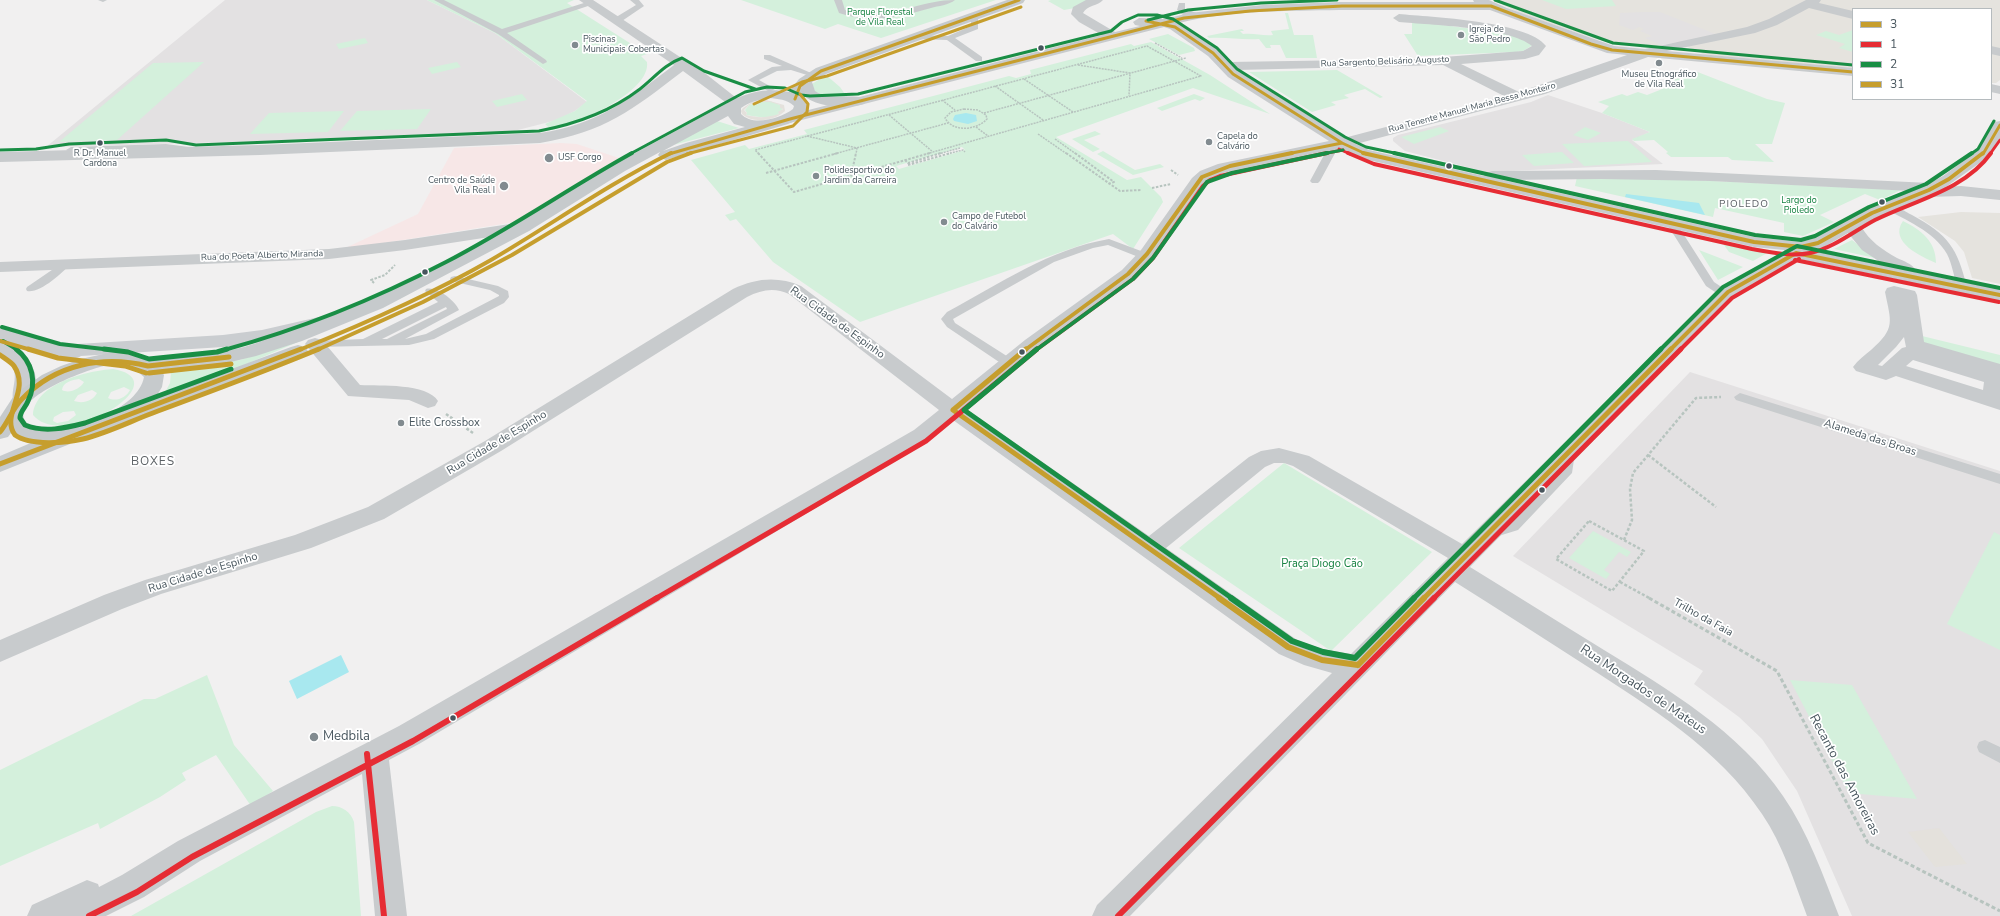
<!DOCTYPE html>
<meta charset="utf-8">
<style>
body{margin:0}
#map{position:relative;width:2000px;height:916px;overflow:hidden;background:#f1f0f0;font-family:"Nunito Sans",sans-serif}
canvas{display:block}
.legend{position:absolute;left:1852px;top:8px;width:140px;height:92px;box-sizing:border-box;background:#fff;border:1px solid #b5bbbe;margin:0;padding:5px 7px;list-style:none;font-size:12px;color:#47555d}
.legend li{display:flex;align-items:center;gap:8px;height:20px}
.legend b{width:20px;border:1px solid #b5bbbe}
</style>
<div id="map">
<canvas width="2000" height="916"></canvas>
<ul class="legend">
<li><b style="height:5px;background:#c69e2d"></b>3</li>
<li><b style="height:5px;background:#e62c34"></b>1</li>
<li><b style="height:5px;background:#198e45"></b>2</li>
<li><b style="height:5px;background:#c69e2d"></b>31</li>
</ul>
</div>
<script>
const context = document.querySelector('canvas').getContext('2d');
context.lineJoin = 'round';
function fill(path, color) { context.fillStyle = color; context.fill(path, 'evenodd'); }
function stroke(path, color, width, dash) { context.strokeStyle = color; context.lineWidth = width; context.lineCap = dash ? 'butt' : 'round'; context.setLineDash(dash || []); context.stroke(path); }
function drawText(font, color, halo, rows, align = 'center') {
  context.font = font + ' "Nunito Sans",sans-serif'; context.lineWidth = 3.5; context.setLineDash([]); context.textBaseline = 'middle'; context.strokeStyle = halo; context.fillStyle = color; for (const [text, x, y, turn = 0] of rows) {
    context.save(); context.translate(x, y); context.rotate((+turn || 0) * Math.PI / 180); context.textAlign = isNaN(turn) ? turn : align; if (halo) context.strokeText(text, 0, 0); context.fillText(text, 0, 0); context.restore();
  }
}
fill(new Path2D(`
 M1493 0H2000V80L1996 83H1991V9H1853V69L1705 55 1677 42 1646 48 1602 41 1521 14Z
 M1961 212 2000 213V284L1972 278 1964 252 1955 241 1918 217Z`), '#e5e3de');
fill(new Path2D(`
 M225 0H427L495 33 587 102 575 111 557 120 510 132 486 135 46 147Z
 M1644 12H1660L1718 35 1661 45 1645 38 1652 36 1640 31 1644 29 1639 27 1633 30 1619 25 1620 13Z
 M1548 95 1602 113 1650 132 1632 140 1663 164 1486 172 1405 151 1393 141V138L1398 135 1531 102Z
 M1690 372 2000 471V916H1852L1797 791 1762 739 1739 717 1694 684 1703 671 1513 556Z`), '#e3e1e2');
fill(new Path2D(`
 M561 143 577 144 622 159 515 222 341 250 418 214 454 148Z`), '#f7e7e7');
fill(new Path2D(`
 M427 0H574L567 3 647 54 641 56 647 62C651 93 575 124 552 130L545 124 575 111 587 101 495 33Z
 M741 0H996L881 38 838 24 825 29Z
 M1051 0H1091L1075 8 1064 10 1048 1Z
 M1542 0H1612L1616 6 1566 9Z
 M1285 13H1288L1294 35H1313L1317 58H1286L1280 45H1270L1271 48H1266L1259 39C1241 40 1228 37 1209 38L1207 36 1242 29 1244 31H1240L1243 34C1255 33 1262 36 1273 35L1271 31 1289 29Z
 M1412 21 1512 34 1533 45 1523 51 1516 52 1418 56 1404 34H1412Z
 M1853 30V52L1839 48 1845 44 1816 35 1826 31 1839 35Z
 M1168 34 1194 48 1195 51 1179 55 1149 39Z
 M365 38 368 43 339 49 336 44Z
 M1151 42 1210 75 1270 114 1193 88 1056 137 1127 180 1141 177 1161 197 1163 202 1133 249 1113 234 860 322 773 262 736 219 730 221 725 215 735 212 691 160 745 145 749 149 807 134 804 130 1009 76 1016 78 1031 74 1030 70 1131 44 1134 46ZM962 147 965 150 899 169 896 166Z
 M204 62 117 140 59 142 153 63Z
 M457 62 461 67 432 74 428 68Z
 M1337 70 1383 97 1380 98 1365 89 1344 95 1349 98 1331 102 1336 105 1312 112 1249 72Z
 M1695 71 1767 99 1785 103 1772 144H1755L1774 162 1732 160 1728 157H1671L1666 153 1668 152 1654 140 1634 141 1632 139 1650 132 1602 113 1609 106 1598 102 1622 94 1627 96 1638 92 1647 95 1670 86 1664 84Z
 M826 75 840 87 847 97 834 98 816 94 812 84Z
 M522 94 527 100 497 107 492 101Z
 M1194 94 1205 98 1200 101 1195 99 1162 111 1157 108Z
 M760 102 770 101 780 105V107L783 109C779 111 780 114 777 115 766 119 757 117 746 115L747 113 745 110 749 105Z
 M431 109 417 129 340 131 357 111Z
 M344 111 328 132 250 134 269 113Z
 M717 121 739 128 673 145Z
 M1440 127 1449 131 1414 144 1401 137Z
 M1585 127 1601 133 1588 140 1573 135Z
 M1095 131 1101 134 1084 140 1100 149 1093 152 1072 139Z
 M1628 141 1652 162 1584 166 1562 144Z
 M1103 151 1135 170 1160 164 1164 167 1133 175 1097 154Z
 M1562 152 1574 163 1534 166 1522 155Z
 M1577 177 1650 178 1901 190 1880 200 1865 194 1820 215 1834 222 1803 236 1784 232V223L1715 208 1713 217 1575 186Z
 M1903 221C1921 230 1936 241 1936 263 1922 257 1888 242 1903 221Z
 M1852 240 1875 258 1834 249Z
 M1721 241 1769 252 1753 261 1729 252Z
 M1699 250 1743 267 1718 280Z
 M1922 336 2000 355V371L1915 346Z
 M305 339 230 371 164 394 170 383 171 372 240 360Z
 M113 369C182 381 63 452 33 415 35 383 87 371 113 369ZM79 379 84 382C80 389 69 394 62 390 63 382 72 380 79 379ZM124 387 130 390C126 398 116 402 108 398L111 392ZM92 390 97 393C93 401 83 404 74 401L78 395ZM74 411 76 415 68 421 57 423 53 421 54 417 63 412Z
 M1284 463 1432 552 1331 651 1179 548Z
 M1593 531 1631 552 1627 557 1619 552 1604 570 1610 574 1606 579 1569 558Z
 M1994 532 2000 535V650L1947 624Z
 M207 675 234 745 273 791 251 806 216 755 182 773 186 780 160 797 100 829 98 823 0 866V770L144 699H155Z
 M1790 680 1852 685 1917 799 1849 793Z
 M332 806C342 806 351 812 354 822L361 916H131L316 812Z`), '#d4f0dc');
fill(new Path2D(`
 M766 100 784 105 785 111C775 121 753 124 742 114L741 111 743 108 752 102ZM760 102H770L780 105V108L783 109 778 112 779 114C765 118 759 118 746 115L747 113 744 110 749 105Z
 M1939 828 1967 864 1935 867 1908 832Z`), '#e4e1dc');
fill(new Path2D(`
 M966 113 976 115 977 121 968 124 954 121 953 119 955 115Z
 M1626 194 1699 203 1705 215 1625 197Z
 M341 655 349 672 297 699 289 681Z`), '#a8e8ef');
stroke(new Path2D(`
 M1155 43 1182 58
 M1078 65 1130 73 1129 96
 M1024 79 1073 112
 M995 86 1043 120
 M942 100 955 110
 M964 109 978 110 986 115 987 119C977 130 953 133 945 118L951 112Z
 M984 113 1186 58
 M889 115 933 152
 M976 127 988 136
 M1038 134 1067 154
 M807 136 857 148 856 154
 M1055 139 1076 154
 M759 154 755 150 1147 46 1201 76 926 154
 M834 154 948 123
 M938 154 960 148
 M947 154 963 150 965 152`), '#b7c4bf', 1.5, [2, 1]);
stroke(new Path2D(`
 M758 153 794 192 930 153
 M1066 153 1120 191 1141 190
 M1075 153 1114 182 1108 184
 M905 160 908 163 941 153
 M908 165 951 153
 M1171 170 1178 175
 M766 173 838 153
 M851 176 856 153
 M1152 188 1171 184
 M374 283 371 280 385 275 395 265`), '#b7c4bf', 2, [2.5, 1.5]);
stroke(new Path2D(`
 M446 414 473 433
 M1648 455 1716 507
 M1589 521 1644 551 1612 591 1556 559Z
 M1624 540 1632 520 1630 489 1633 473 1696 398 1721 397
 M1620 582 1651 599`), '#b7c4bf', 2.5, [3, 2]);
stroke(new Path2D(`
 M1649 598 1777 671 1868 843 2000 911`), '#b7c4bf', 3, [4, 2.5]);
fill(new Path2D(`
 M98 0H107L103 2Z
 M434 0H444L502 29 587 2 594 4 507 33 546 60 547 62 543 64 498 34Z
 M630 0H639L644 6 619 23H613V19L636 5Z
 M834 0H842L845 10C884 24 917 0 955 0 949 5 938 6 931 8 900 17 870 24 839 13Z
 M1179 3H1185V9L1203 15 1199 17 1183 15 1177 10Z
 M971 14 978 16V29L955 38 982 57V61H976L947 40 915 39 911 37 915 35 948 36 971 26Z
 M764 55H770L811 73 807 75 791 70 777 71 759 80 775 89 771 91H768L748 80 772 67 782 66 764 59Z
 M1335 141 1340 144 1320 181 1318 183H1312L1310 181 1330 144Z
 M166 144 189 147 194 150 189 153 166 150 71 153 66 150 71 147Z
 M1887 203C1896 205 1904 211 1912 215 1949 235 1957 248 1967 287L1966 289H1958L1957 287C1954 276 1952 264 1947 254 1934 231 1905 220 1884 208L1882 206 1884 204Z
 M1672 221 1677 224 1714 282 1729 292 1730 294 1729 296H1721L1706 286 1667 224Z
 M1109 239 1149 254 1150 256 1149 258H1141L1108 245 1093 248 1054 262 953 319 955 323 1013 360 1015 363 1013 366H1005L947 327 941 319 947 312C999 284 1050 249 1109 239Z
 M65 261 70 264C63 273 39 294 27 291L26 289 27 287Z
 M455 276 498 286 508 291 509 297 504 303 434 339 409 345 315 347 309 344 315 341 363 339 438 302 425 291 426 289C437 286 455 301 459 310L405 339 426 334 499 296V295L490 290 451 281 450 279 451 277ZM446 307 447 309 387 339H382Z
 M1740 393 2000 474V484L1736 400 1734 397Z
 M1569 449 1574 450 1575 453 1572 473 1518 530 1492 538 1487 537 1485 533 1487 529 1508 522 1561 469 1564 450Z
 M1985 740 2000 747V763L1979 752 1977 747 1979 742Z`), '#c8cbcd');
fill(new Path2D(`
 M579 0H593L706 74 744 104 742 107H732L683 71C632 110 605 132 540 143L260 155 0 162V152L260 145 540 133C599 124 628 100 674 65Z
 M1086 0H1103C1098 6 1087 5 1083 13L1115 32 1140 26 1135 25 1133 22 1139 18 1165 19 1189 13 1263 5 1339 2H1474L1473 0H1489L1507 8 1614 46 1645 49 1747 27 1769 19 1806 0H1821L1819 3 1853 11V19L1809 8 1777 25 1755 33 1667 51 1853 68V76L1648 57 1545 94 1356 144 1369 150 1484 176 1486 173 1492 171 1656 170 1930 183 1943 176 1977 151 1995 122 2000 121V138L1988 157 1946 187 1961 186 2000 190V200L1961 196 1926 197 1878 217 1861 226C1869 241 1883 250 1897 258 1904 261 1912 264 1916 270L1915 272 2000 289V301L1799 259 1735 296 1470 567C1515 595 1559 622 1604 650 1669 690 1739 731 1783 796 1808 832 1823 875 1839 916H1807C1794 881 1783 845 1762 814 1718 748 1650 707 1585 665 1542 637 1499 610 1455 582L1130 916H1092L1097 905 1332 673 1304 665 1279 654 953 420 930 440 419 744 389 760 407 916H375L362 774 200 861 144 897 106 916H27L32 905 87 880 98 884 99 887 122 875 178 841 399 726 914 430 939 410 789 294C774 287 761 290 747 297L501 451 384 519 311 548 161 594 122 609 0 662V640L104 595 145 580 295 535 368 507 485 441 733 289C756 278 778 276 801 286L952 399 1025 340 1122 270 1141 250 1192 178 1200 171 1218 164 1329 141 1228 77 1208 56 1170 29 1164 27 790 123 785 122 783 119 785 116 1102 35 1079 22 1071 14 1073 7ZM1339 10H1490L1607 53 1627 55 1519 92 1461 64 1525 59 1539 55 1546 46C1528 21 1430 17 1399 14L1393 18 1399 22C1429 25 1510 27 1532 46L1523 51 1417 59 1229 62 1218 50 1179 23C1230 10 1287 11 1339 10ZM1443 65 1504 96 1344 138 1237 70ZM1340 148 1364 159 1754 247 1784 250V253L1721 288 1462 544 1309 456 1279 448 1261 451 1249 457 1149 536 966 409 1039 348 1134 278 1153 258 1204 184 1212 177 1223 173ZM1601 179 1710 181 1912 191 1866 209 1812 239 1801 242 1754 237 1503 180ZM1848 233 1862 250 1886 266 1809 250 1824 247ZM1274 463H1284L1293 466 1448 558 1351 654 1322 649 1297 640 1166 548 1265 467Z
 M1991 46 2000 48V56L1991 54Z
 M1991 84 2000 86V94L1991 92Z
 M523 222 529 223 532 227 529 231 405 250 329 259 0 272V262L329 249 405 240Z
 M1894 286 1915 291 1917 295 1924 342 2000 364V410L1896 376 1886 380 1856 371 1853 367C1858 360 1865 355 1871 350 1896 328 1891 322 1885 292L1887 288ZM1904 337 1906 347 1902 348 1882 366 1878 365 1896 347ZM1913 360 1984 382 1983 390 1906 366Z
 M315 338 322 340 360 385C380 386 427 383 438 401L435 406 428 408 409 400 348 396 305 344 308 340Z`), '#c8cbcd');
fill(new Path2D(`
 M332 314 339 316 342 320 339 324 262 342 223 347 81 356C70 365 15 345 0 340V328L62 345 223 335 262 330Z
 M0 341C28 348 47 377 29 404L22 406 15 404C6 390 28 371 0 354Z`), '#cacdd0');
fill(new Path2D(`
 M1007 0H1025L1023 3 826 74 812 82 815 91C830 101 847 94 864 98L866 101 864 104C846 109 818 108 803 95L802 99 808 106C806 117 797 120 788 124L666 160 661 158 658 155 660 152 625 171 529 231 383 308 302 341 256 356 218 365 161 371 164 375 162 387 156 397 291 347 298 345 305 347 308 351 305 355 110 429 72 441 70 444 0 472V456L33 442 20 439 11 433 8 437 0 439V417L15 394 42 375 61 366 81 359 108 353H126L149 360 218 353 244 347 288 333 369 300 451 259 517 223 613 165 735 99C753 91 770 88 789 92L799 79 816 68ZM769 98C778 99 787 99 794 106L793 109C781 118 753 127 741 114V108C749 102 758 100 769 98ZM728 116 734 124 745 127 686 143 663 151ZM108 365C123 365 132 366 144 377 138 410 74 431 44 430 36 429 31 426 25 422 24 419 23 415 23 413 28 391 89 369 108 365Z`), '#c6cacc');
stroke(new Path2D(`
 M1146 21 1175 27 1213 53 1233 74 1342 143 1366 154
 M795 99 800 86 821 71 1019 0
 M669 154 790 119 1184 18 1250 11 1342 6H1491L1591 44 1612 50 1853 72
 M1287 154 1342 143
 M1983 154 2000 125`), '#c69e2d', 3);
stroke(new Path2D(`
 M1363 153 1754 242 1801 247 1818 243 1872 213 1929 190 1949 179 1983 153
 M1796 253 2000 295
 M299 350C364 324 430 295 491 260 551 225 608 184 671 153
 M1025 350 1128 274 1147 254 1202 177 1230 166 1292 153
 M1670 350 1728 292 1796 253`), '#c69e2d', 4);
stroke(new Path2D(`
 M148 366 229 357
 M953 410 1026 349
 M953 410 1221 599
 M0 432C8 422 13 408 22 399 56 364 103 355 148 366
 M0 464 301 349
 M1423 599 1671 349`), '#c69e2d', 5);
stroke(new Path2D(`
 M1219 598 1288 647 1322 660 1358 665
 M1358 665 1424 598`), '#c69e2d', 6);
stroke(new Path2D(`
 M1339 149 1350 154
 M1322 154 1343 150
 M1990 154 2000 140`), '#e62c34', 3);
stroke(new Path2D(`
 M1348 153 1374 164 1752 249C1771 252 1791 257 1810 253 1834 248 1854 231 1875 220 1913 201 1965 190 1991 153
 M1795 260 1999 302
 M1036 350 1133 279 1153 258 1203 186 1210 180 1220 176 1327 153
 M1680 350 1732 298 1799 259`), '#e62c34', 4);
stroke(new Path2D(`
 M655 599 926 441 1037 349
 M1433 599 1681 349`), '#e62c34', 5);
stroke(new Path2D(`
 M367 754 384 916
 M89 916 137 892 192 857 413 741 657 598
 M1118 916 1434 598`), '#e62c34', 6);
stroke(new Path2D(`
 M1495 0 1613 43 1853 65
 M1148 20 1188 10 1261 3 1337 0
 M0 150 36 149 69 144 166 140 196 145 539 131C576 124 610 112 640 89 654 78 665 64 682 58L704 71 755 89
 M630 154 745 92 767 87 785 88 801 95 810 96 858 94 1111 31 1122 22 1138 15H1157L1173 19 1217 48 1237 69 1345 137 1366 147 1399 154
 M1322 154 1343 150
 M1971 154 1978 149 1994 121`), '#198e45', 3);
stroke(new Path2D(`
 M1394 153 1755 235 1801 240 1815 236 1869 207 1926 184 1972 153
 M2 327 60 344 112 350
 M3 341 18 350
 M224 350C301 329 375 299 446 262 510 229 569 188 632 153
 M1036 350 1133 279 1153 258 1207 182 1232 173 1327 153
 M1660 350 1723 287 1797 246 2000 288`), '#198e45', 4);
stroke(new Path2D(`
 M16 349C33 362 37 383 28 401 26 407 20 411 20 418L25 425C44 433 66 428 85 423L231 369
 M104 349 128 352 149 359 217 352 227 349
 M1037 349 964 410 1233 599
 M1413 599 1661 349`), '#198e45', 5);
stroke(new Path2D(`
 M1231 598 1292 641 1323 652 1355 658 1414 598`), '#198e45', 6);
stroke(new Path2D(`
 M754 104 802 82 827 76 1021 7
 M687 154 793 126 807 112 808 104 800 94`), '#c69e2d', 3);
stroke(new Path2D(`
 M0 341 31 350
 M317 350 423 302 512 255 667 162 691 153`), '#c69e2d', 4);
stroke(new Path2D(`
 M28 349 58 358 125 366 146 373
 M0 355C4 358 11 362 14 366 31 391 0 415 15 435 30 446 66 443 83 439 108 433 133 420 158 411 212 391 266 371 319 349
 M149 373 231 364`), '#c69e2d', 5);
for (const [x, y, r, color] of [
 [1461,35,4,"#828b90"],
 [575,45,4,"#828b90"],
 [1041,48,3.5,"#47555d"],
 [1659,63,4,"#828b90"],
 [1209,142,4,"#828b90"],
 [100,143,3.5,"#47555d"],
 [549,158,5,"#828b90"],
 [1449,166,3.5,"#47555d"],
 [816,176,4,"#828b90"],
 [504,186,5,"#828b90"],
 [1882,202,3.5,"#47555d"],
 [944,222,4,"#828b90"],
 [425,272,3.5,"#47555d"],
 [1022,352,3.5,"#47555d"],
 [401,423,4,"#828b90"],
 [1542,490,3.5,"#47555d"],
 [453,718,3.5,"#47555d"],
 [314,737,5,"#828b90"]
]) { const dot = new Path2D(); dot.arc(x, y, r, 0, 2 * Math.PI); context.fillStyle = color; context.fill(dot); stroke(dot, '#fff', 1.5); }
drawText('9px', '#158140', '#fff', [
 ["Parque Florestal",880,13],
 ["de Vila Real",880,23],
 ["Largo do",1799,201],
 ["Pioledo",1799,211]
]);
drawText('9px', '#47555d', '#fff', [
 ["Igreja de",1469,30],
 ["São Pedro",1469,40],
 ["Piscinas",583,40],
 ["Municipais Cobertas",583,50],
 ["Museu Etnográfico",1659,75,"center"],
 ["de Vila Real",1659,85,"center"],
 ["Capela do",1217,137],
 ["Calvário",1217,147],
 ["USF Corgo",558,158],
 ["Polidesportivo do",824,171],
 ["Jardim da Carreira",824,181],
 ["Centro de Saúde",495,181,"right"],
 ["Vila Real I",495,191,"right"],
 ["Campo de Futebol",952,217],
 ["do Calvário",952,227]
], 'left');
drawText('9px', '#47555d', '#fff', [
 ["Rua Sargento Belisário Augusto",1385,62,-2],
 ["Rua Tenente Manuel Maria Bessa Monteiro",1472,108,-15],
 ["Rua do Poeta Alberto Miranda",262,256,-2]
]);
drawText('9px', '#47555d', '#fff', [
 ["R Dr. Manuel",100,154],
 ["Cardona",100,164]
]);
context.letterSpacing = '1px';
drawText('10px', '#5c6165', '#fff', [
 ["PIOLEDO",1744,205]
]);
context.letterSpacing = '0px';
drawText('11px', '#47555d', '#fff', [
 ["Rua Cidade de Espinho",837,323,36],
 ["Alameda das Broas",1870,438,18],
 ["Rua Cidade de Espinho",497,443,-31],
 ["Rua Cidade de Espinho",203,573,-17],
 ["Trilho da Faia",1703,618,29]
]);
drawText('11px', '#47555d', '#fff', [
 ["Elite Crossbox",409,423]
], 'left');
drawText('11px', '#158140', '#fff', [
 ["Praça Diogo Cão",1322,564]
]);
context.letterSpacing = '1px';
drawText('12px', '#5c6165', '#fff', [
 ["BOXES",153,462]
]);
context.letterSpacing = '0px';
drawText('13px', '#47555d', '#fff', [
 ["Rua Morgados de Mateus",1643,690,34],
 ["Recanto das Amoreiras",1844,775,62]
]);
drawText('13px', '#47555d', '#fff', [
 ["Medbila",323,737]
], 'left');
</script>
